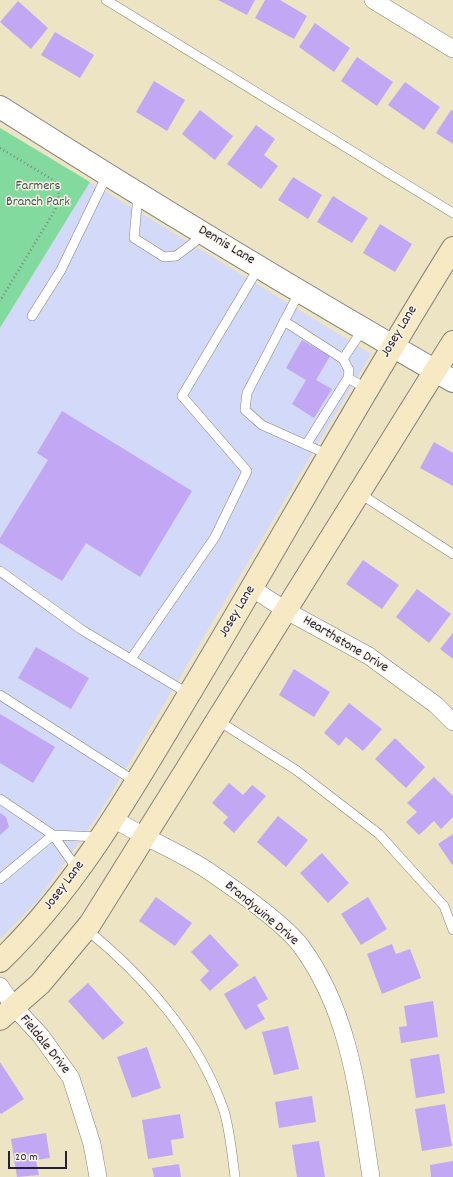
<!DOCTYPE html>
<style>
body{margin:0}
#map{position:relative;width:453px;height:1177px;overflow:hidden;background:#ece4c3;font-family:Dekko,sans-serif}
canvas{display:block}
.scale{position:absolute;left:8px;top:1151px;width:59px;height:18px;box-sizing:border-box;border:2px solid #22223b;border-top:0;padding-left:5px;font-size:12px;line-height:14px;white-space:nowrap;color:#22223b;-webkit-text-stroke:3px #fcf5e5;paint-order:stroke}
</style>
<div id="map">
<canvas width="453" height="1177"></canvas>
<div class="scale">20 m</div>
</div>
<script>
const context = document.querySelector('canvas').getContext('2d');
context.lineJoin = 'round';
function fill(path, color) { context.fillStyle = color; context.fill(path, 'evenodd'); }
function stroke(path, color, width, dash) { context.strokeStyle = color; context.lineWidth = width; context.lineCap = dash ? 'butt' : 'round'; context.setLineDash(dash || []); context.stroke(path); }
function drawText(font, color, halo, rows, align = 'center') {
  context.font = font + ' Dekko,sans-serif'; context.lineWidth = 3; context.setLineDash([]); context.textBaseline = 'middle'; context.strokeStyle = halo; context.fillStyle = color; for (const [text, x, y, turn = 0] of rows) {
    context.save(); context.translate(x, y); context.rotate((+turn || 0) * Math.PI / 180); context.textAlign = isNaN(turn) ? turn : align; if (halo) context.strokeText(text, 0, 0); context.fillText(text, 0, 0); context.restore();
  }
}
fill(new Path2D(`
 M90 182 371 354 99 814 37 901 0 939V328Z`), '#d2d9f9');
fill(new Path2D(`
 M0 128 90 182 0 328Z`), '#82da9f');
fill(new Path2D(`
 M218 0H255L247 15Z
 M265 0H280L307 16 294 39 255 18Z
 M18 1 48 28 31 49 0 22Z
 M315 23 350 48 334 72 299 47Z
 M55 32 94 55 80 78 41 55Z
 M357 57 393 82 377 106 341 81Z
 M154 81 185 100 167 131 136 112Z
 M405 82 440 107 424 130 388 105Z
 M200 110 233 136 215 160 182 134Z
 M451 110 453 111V144L436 133Z
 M256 125 275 139 264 155 278 166 261 189 227 164Z
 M293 177 322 195 308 219 278 200Z
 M333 196 368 218 352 243 317 222Z
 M380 224 412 244 395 272 363 253Z
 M302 340 330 356 316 380 332 389 314 418 292 404 306 380 286 368Z
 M62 411 192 491 140 577 86 543 62 581 0 543V538L48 460 37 453Z
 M434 442 453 453V486L420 468Z
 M363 560 399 585 382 609 346 584Z
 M417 589 451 614 429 643 396 617Z
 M453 633V659L440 649Z
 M36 647 89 678 71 709 18 678Z
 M294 669 330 692 314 717 279 695Z
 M349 703 382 729 363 751 346 737 339 746 324 733Z
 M0 714 55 747 33 783 0 763Z
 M395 738 425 767 406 788 375 759Z
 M434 777 453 796V817L441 829 434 821 419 835 406 822 417 812 407 803Z
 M229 783 243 795 252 785 266 796 234 833 223 823 228 817 212 803Z
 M0 813 6 817 9 827 0 835Z
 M278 816 308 840 286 867 257 842Z
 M453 834V866L438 844Z
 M322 853 349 883 328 903 300 873Z
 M156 897 192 923 175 946 139 921Z
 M368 897 387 929 361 945 341 914Z
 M210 934 239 965 210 991 200 980 209 971 191 952Z
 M392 944 396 954 410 949 421 978 382 994 367 954Z
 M255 976 268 999 257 1005 265 1019 245 1030 224 994Z
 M88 983 124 1023 103 1040 68 1001Z
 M433 1001 438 1037 401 1043 399 1027 407 1026 404 1006Z
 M288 1026 299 1069 274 1075 262 1032Z
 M147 1047 161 1088 132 1098 117 1057Z
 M439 1054 445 1093 416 1098 410 1059Z
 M0 1062 24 1099 1 1114 0 1113Z
 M312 1096 316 1122 279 1128 275 1102Z
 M445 1104 452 1146 422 1151 415 1109Z
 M180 1114 184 1138 171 1140 173 1155 148 1159 142 1120Z
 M46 1133 50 1158 36 1160 39 1175 17 1177 11 1139Z
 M319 1141 325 1177H297L292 1145Z
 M453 1161V1177H431L430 1165Z
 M179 1164 181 1177H154L152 1168Z`), '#c2a8f4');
const service = new Path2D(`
 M106 0 453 213
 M138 195 134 238 164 257 176 256 205 234
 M300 291 247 393 245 410 262 425 329 455
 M32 316 61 270 107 175
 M284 321 343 359 349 370 348 378 306 445
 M343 359 363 329
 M348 378 367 389
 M359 493 453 554
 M0 571 82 630 189 694
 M131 659 215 537 247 471 182 396 259 267
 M0 695 136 782
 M217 720 296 770 379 834 444 906 453 930
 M0 799 53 835 78 870
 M0 879 53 835 99 837
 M86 929C144 976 198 1037 223 1108 230 1128 232 1156 235 1177`);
const minor = new Path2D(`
 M373 0 453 49
 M252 588 285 610 369 656 436 705 453 722
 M114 819C144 838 178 851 207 870 232 887 283 922 301 946 351 1014 358 1096 371 1177
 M0 986 14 1007 41 1036 71 1078 92 1144 98 1177`);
const tertiary = new Path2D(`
 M0 107C149 202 300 293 453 381`);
const secondary = new Path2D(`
 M0 961C81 883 133 787 191 691 279 544 362 393 453 248
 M0 1019 40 984 90 924 453 342`);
stroke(service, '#87837f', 10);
stroke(minor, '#87837f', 18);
stroke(tertiary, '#87837f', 24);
stroke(secondary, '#87837f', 24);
stroke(new Path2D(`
 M0 148 53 180C61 191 60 198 55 210L0 301`), '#87837f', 2.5, [1, 3]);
stroke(service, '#fff', 9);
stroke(minor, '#fff', 17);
stroke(tertiary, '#fff', 22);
stroke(secondary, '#f7e9c3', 22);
drawText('14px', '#3f5959', '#fcf5e5', [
 ["Farmers",38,187],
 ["Branch Park",38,203]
]);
drawText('14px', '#22223b', '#fcf5e5', [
 ["Dennis Lane",226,246,31],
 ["Josey Lane",400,332,-59],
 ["Josey Lane",238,612,-59],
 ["Hearthstone Drive",345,645,31],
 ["Josey Lane",65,886,-53],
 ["Brandywine Drive",261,914,40],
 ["Fieldale Drive",44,1045,51]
]);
</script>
